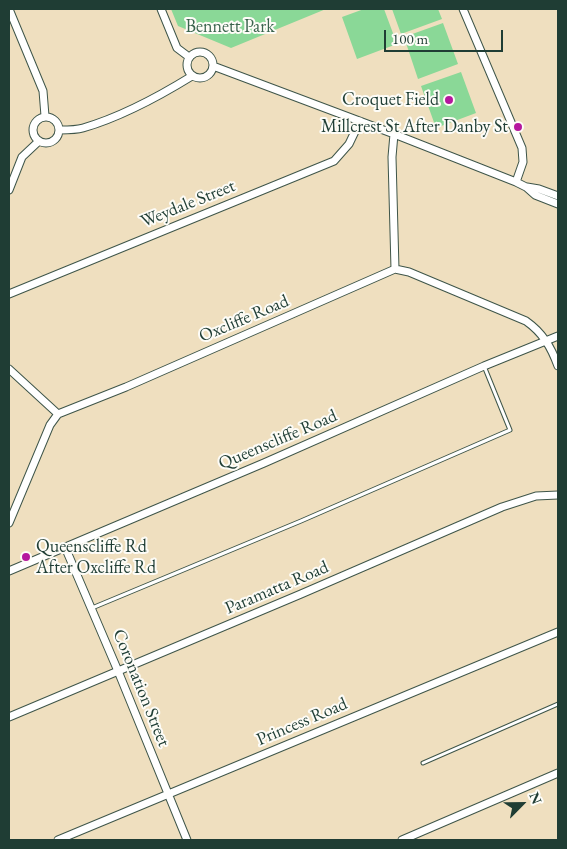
<!DOCTYPE html>
<style>
body{margin:0}
#map{position:relative;width:567px;height:849px;overflow:hidden;background:#efdfbf;font-family:"EB Garamond",serif}
canvas{display:block}
.frame{position:absolute;inset:0;border:10px solid #1f3d34;pointer-events:none}
.north{position:absolute;left:497px;top:779px;width:50px;height:50px;-webkit-text-stroke:4px #fdfcf7;paint-order:stroke;rotate:67deg;font-size:14px;font-weight:700;line-height:20px;text-align:center;color:#1f3d34}
.north::after{content:'';display:block;margin:auto;width:18px;height:22px;background:#1f3d34;clip-path:polygon(50% 0,100% 100%,50% 72%,0 100%)}
.scale{position:absolute;left:384px;top:30px;width:119px;height:22px;box-sizing:border-box;border:2px solid #1f3d34;border-top:0;padding-left:6px;font-size:15px;line-height:18px;white-space:nowrap;color:#1f3d34;-webkit-text-stroke:4px #fdfcf7;paint-order:stroke}
</style>
<div id="map">
<canvas width="567" height="849"></canvas>
<div class="frame"></div>
<div class="north">N</div>
<div class="scale">100 m</div>
</div>
<script>
const context = document.querySelector('canvas').getContext('2d');
context.lineJoin = 'round';
function fill(path, color) { context.fillStyle = color; context.fill(path, 'evenodd'); }
function stroke(path, color, width, dash) { context.strokeStyle = color; context.lineWidth = width; context.lineCap = dash ? 'butt' : 'round'; context.setLineDash(dash || []); context.stroke(path); }
function drawText(font, color, halo, rows, align = 'center') {
  context.font = font + ' "EB Garamond",serif'; context.lineWidth = 4; context.setLineDash([]); context.textBaseline = 'middle'; context.strokeStyle = halo; context.fillStyle = color; for (const [text, x, y, turn = 0] of rows) {
    context.save(); context.translate(x, y); context.rotate((+turn || 0) * Math.PI / 180); context.textAlign = isNaN(turn) ? turn : align; if (halo) context.strokeText(text, 0, 0); context.fillText(text, 0, 0); context.restore();
  }
}
fill(new Path2D(`
 M171 9H326L231 48 178 26Z
 M364 9H384L397 44 357 59 342 17Z
 M392 9H438L442 19 401 34Z
 M443 23 458 64 418 79 404 37Z
 M461 72 476 113 436 128 421 86Z`), '#8ad897');
const service = new Path2D(`
 M92 608 301 521 510 430 484 366
 M423 763 558 704`);
const minor = new Path2D(`
 M9 9 43 91 45 116
 M161 9 177 48 189 57
 M463 9 522 148 523 162 516 182
 M187 65a13 13 0 1 1 26 0a13 13 0 1 1-26 0Z
 M213 66 394 134 516 182 526 187 535 195 558 204
 M33 130a13 13 0 1 1 26 0a13 13 0 1 1-26 0Z
 M60 130C67 130 76 130 83 128 121 117 158 97 192 76
 M394 134 392 157 395 269
 M527 187 539 189 558 196
 M9 190 22 157 39 141
 M9 294 334 161 349 144 360 121
 M9 369 58 414
 M9 523 50 425 58 414 126 387 395 269 409 272 526 321C543 333 551 347 558 366
 M65 547 118 671 187 840
 M9 571 264 463 484 366 558 336
 M9 717 301 594 502 507 536 496 558 495
 M58 840 558 632
 M402 840 558 773`);
stroke(service, '#3e5549', 5);
stroke(minor, '#3e5549', 9);
stroke(service, '#fff', 3);
stroke(minor, '#fff', 7);
for (const [x, y, r, color] of [
 [449,100,5,"#b5179e"],
 [518,127,5,"#b5179e"],
 [26,557,5,"#b5179e"]
]) { const dot = new Path2D(); dot.arc(x, y, r, 0, 2 * Math.PI); context.fillStyle = color; context.fill(dot); stroke(dot, '#fdfcf7', 2); }
drawText('18px', '#3a644d', '#fdfcf7', [
 ["Bennett Park",230,27]
]);
drawText('18px', '#1f3d34', '#fdfcf7', [
 ["Croquet Field",439,100],
 ["Millcrest St After Danby St",508,127],
 ["Queenscliffe Rd",36,547,"left"],
 ["After Oxcliffe Rd",36,568,"left"]
], 'right');
drawText('18px', '#1f3d34', '#fdfcf7', [
 ["Weydale Street",188,204,-22],
 ["Oxcliffe Road",244,319,-23],
 ["Queenscliffe Road",278,440,-23],
 ["Paramatta Road",277,588,-23],
 ["Coronation Street",141,688,68],
 ["Princess Road",302,722,-23]
]);
</script>
